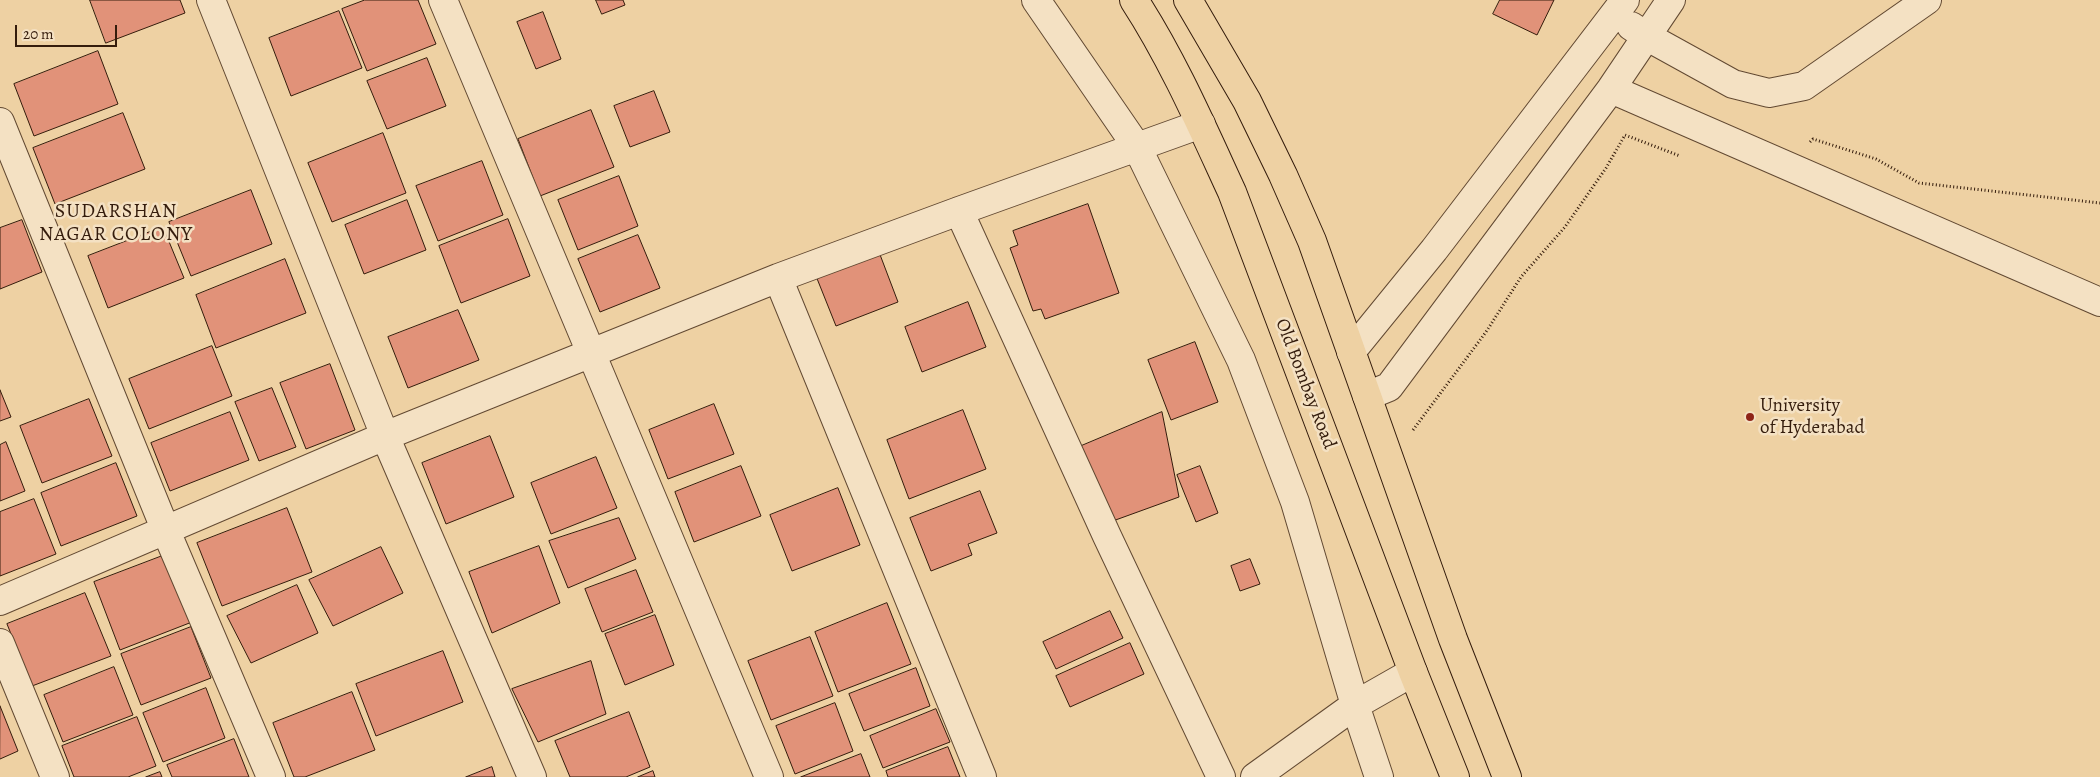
<!DOCTYPE html>
<style>
body{margin:0}
#map{position:relative;width:2100px;height:777px;overflow:hidden;background:#eed1a3;font-family:Alegreya,serif}
canvas{display:block}
.scale{position:absolute;left:15px;top:25px;width:102px;height:22px;box-sizing:border-box;border:2px solid #341c0c;border-top:0;padding-left:6px;font-size:15px;line-height:18px;white-space:nowrap;color:#341c0c;-webkit-text-stroke:4px #f4e1c3;paint-order:stroke}
</style>
<div id="map">
<canvas width="2100" height="777"></canvas>
<div class="scale">20 m</div>
</div>
<script>
const context = document.querySelector('canvas').getContext('2d');
context.lineJoin = 'round';
function fill(path, color) { context.fillStyle = color; context.fill(path, 'evenodd'); }
function stroke(path, color, width, dash) { context.strokeStyle = color; context.lineWidth = width; context.lineCap = dash ? 'butt' : 'round'; context.setLineDash(dash || []); context.stroke(path); }
function drawText(font, color, halo, rows, align = 'center') {
  context.font = font + ' Alegreya,serif'; context.lineWidth = 5; context.setLineDash([]); context.textBaseline = 'middle'; context.strokeStyle = halo; context.fillStyle = color; for (const [text, x, y, turn = 0] of rows) {
    context.save(); context.translate(x, y); context.rotate((+turn || 0) * Math.PI / 180); context.textAlign = isNaN(turn) ? turn : align; if (halo) context.strokeText(text, 0, 0); context.fillText(text, 0, 0); context.restore();
  }
}
const building = new Path2D(`
 M90 0H180L185 13 106 43Z
 M365 0H418L436 44 367 71 342 9Z
 M596 0H623L625 5 602 14Z
 M1500 0H1554L1537 35 1493 14Z
 M339 11 362 68 291 96 269 38Z
 M543 12 561 59 536 69 517 22Z
 M98 51 118 104 34 136 14 84Z
 M427 58 446 106 387 129 367 81Z
 M654 91 670 132 630 147 614 106Z
 M591 110 614 167 540 196 518 139Z
 M123 113 145 169 55 204 33 148Z
 M383 133 406 193 332 222 308 163Z
 M482 161 503 215 438 241 416 186Z
 M619 176 638 226 578 250 558 200Z
 M251 190 272 244 191 276 169 222Z
 M407 200 426 250 364 274 345 225Z
 M1088 204 1119 293 1045 319 1041 309 1033 311 1010 248 1018 245 1013 231Z
 M508 219 530 276 461 303 439 246Z
 M22 220 42 272 0 289V228Z
 M163 227 184 278 108 308 88 256Z
 M638 235 660 288 600 312 578 259Z
 M879 252 898 302 836 326 816 276Z
 M285 259 306 313 216 348 196 295Z
 M968 302 986 347 922 372 905 327Z
 M458 310 479 360 408 388 388 337Z
 M1195 342 1218 402 1171 420 1148 360Z
 M212 346 232 396 149 429 129 379Z
 M330 364 355 430 306 449 280 383Z
 M272 388 296 447 259 461 235 402Z
 M0 390 11 417 0 421Z
 M89 399 112 456 42 483 20 426Z
 M714 404 734 454 668 479 649 430Z
 M963 410 986 469 909 499 887 440Z
 M230 412 249 460 170 491 151 443Z
 M1162 412 1179 497 1110 522 1079 447Z
 M490 436 514 497 446 524 422 463Z
 M6 442 25 491 0 501V445Z
 M596 457 617 508 551 534 531 483Z
 M116 463 137 516 61 546 41 493Z
 M741 466 761 516 694 542 675 492Z
 M1200 466 1218 513 1196 522 1177 475Z
 M838 488 860 545 792 571 770 515Z
 M980 491 997 533 968 544 972 555 931 571 910 518Z
 M34 499 56 554 0 576V512Z
 M287 508 312 572 222 606 197 543Z
 M619 518 636 559 568 588 549 541Z
 M539 546 560 603 492 633 469 572Z
 M381 547 403 593 333 626 309 580Z
 M165 555 192 622 120 650 94 582Z
 M1250 559 1260 584 1240 591 1231 566Z
 M636 570 653 612 602 632 585 589Z
 M297 585 318 633 251 663 227 616Z
 M85 593 111 656 32 686 7 624Z
 M887 603 911 664 838 692 815 632Z
 M1110 611 1123 638 1056 669 1043 642Z
 M655 615 674 665 625 685 605 634Z
 M191 627 211 678 141 705 121 654Z
 M810 637 833 696 771 720 748 661Z
 M1130 643 1144 674 1070 707 1056 676Z
 M443 651 463 702 376 736 356 684Z
 M591 661 606 714 538 742 512 689Z
 M114 667 133 715 63 742 44 695Z
 M916 668 930 706 864 731 849 694Z
 M206 688 225 738 163 762 143 713Z
 M352 692 375 750 305 777H294L273 723Z
 M835 703 853 751 795 774 776 726Z
 M0 706 18 751 0 759Z
 M936 709 950 742 883 768 870 736Z
 M629 712 650 767 626 777H570L555 741Z
 M137 717 156 766 128 777H74L62 746Z
 M234 739 249 777H172L167 765Z
 M948 747 960 777H888L886 771Z
 M861 754 870 777H801Z
 M492 767 495 777H466Z
 M653 771 655 777H638Z
 M160 772 162 777H146Z`);
fill(building, '#e19279');
stroke(building, '#341c0c', 1);
const minor = new Path2D(`
 M211 0 385 436 532 777
 M443 0 769 777
 M1036 0 1137 147 1241 360 1295 502 1355 705 1379 777
 M1631 26 1646 36 1733 84 1769 93 1804 86 1927 0
 M1611 89 2100 302
 M0 122 166 531 271 777
 M959 211 1107 536 1221 777
 M778 278 982 777
 M1351 352 1434 250 1625 0
 M1367 396 1389 387 1611 89 1671 0
 M0 601 385 436 778 278 959 211 1201 124
 M0 643 55 777
 M1255 777 1355 705 1413 672`);
const major = new Path2D(`
 M1134 0C1173 60 1202 127 1232 192L1413 672 1455 777
 M1188 0 1247 101 1283 175 1312 241 1453 639 1507 777`);
stroke(minor, '#624932', 30);
stroke(major, '#341c0c', 30);
stroke(new Path2D(`
 M1810 142 1813 139 1876 159 1919 183 2100 203
 M1413 430 1486 332 1521 277 1565 227 1606 168 1625 135 1680 156`), '#341c0c', 3, [1, 2.5]);
stroke(minor, '#f4e1c3', 28);
stroke(major, '#eed1a3', 28);
for (const [x, y, r, color] of [
 [1750,417,5,"#8f2418"]
]) { const dot = new Path2D(); dot.arc(x, y, r, 0, 2 * Math.PI); context.fillStyle = color; context.fill(dot); stroke(dot, '#f4e1c3', 2); }
drawText('19px', '#341c0c', '#f4e1c3', [
 ["Old Bombay Road",1305,384,69]
]);
drawText('19px', '#341c0c', '#f4e1c3', [
 ["University",1760,406],
 ["of Hyderabad",1760,428]
], 'left');
context.letterSpacing = '1px';
drawText('20px', '#341c0c', '#f4e1c3', [
 ["SUDARSHAN",116,212],
 ["NAGAR COLONY",116,235]
]);
context.letterSpacing = '0px';
</script>
